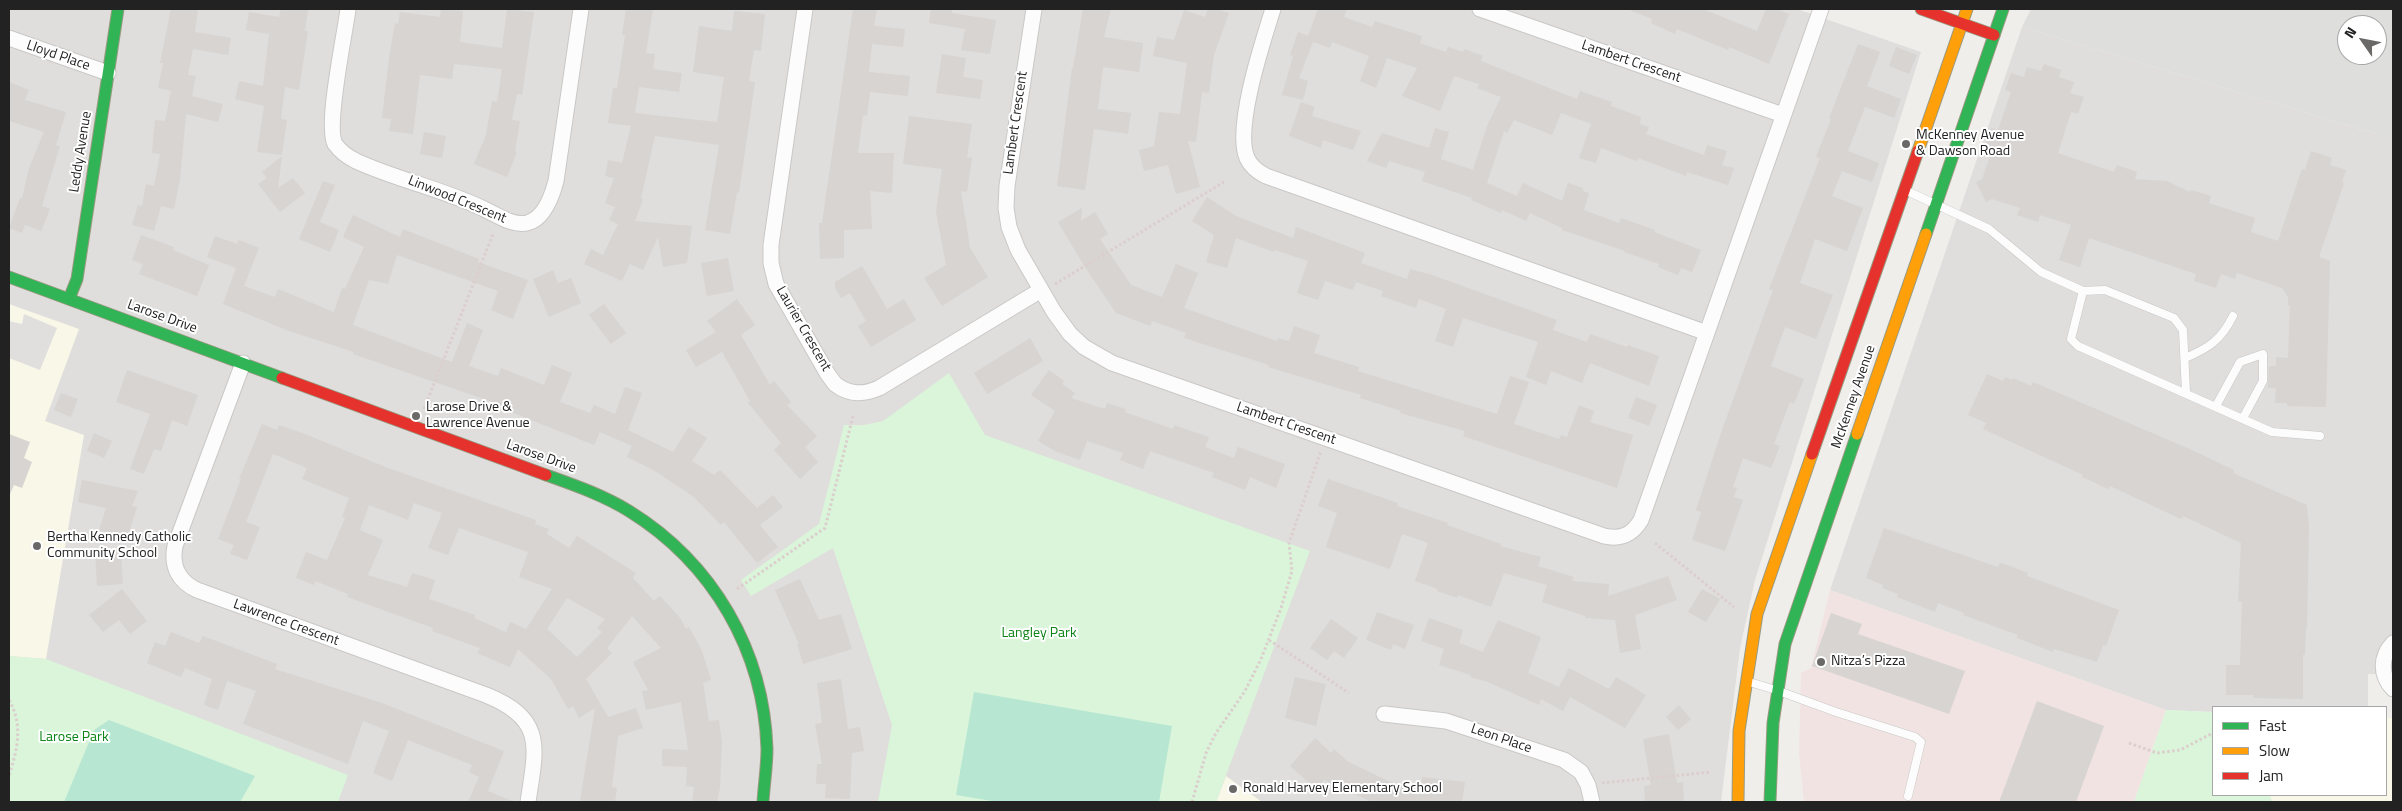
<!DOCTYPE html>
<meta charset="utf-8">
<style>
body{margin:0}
#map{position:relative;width:2402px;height:811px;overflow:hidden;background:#f0eeeb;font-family:"Titillium Web",sans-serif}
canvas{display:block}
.frame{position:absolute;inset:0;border:10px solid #222;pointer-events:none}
.legend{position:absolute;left:2212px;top:706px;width:175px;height:90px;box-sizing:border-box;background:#fff;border:1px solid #a7a7a7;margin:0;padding:6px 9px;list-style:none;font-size:15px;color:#222}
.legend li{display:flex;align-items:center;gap:10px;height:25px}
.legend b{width:25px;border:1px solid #a7a7a7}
.north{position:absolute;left:2337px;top:15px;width:50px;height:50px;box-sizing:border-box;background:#fff;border:1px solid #a7a7a7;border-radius:50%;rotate:303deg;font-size:14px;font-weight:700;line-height:20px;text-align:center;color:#222}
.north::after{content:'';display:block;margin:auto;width:18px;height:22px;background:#6a6968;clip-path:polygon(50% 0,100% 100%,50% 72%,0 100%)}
</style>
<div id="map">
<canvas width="2402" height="811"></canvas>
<div class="frame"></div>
<ul class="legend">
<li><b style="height:6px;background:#30b455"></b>Fast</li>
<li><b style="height:6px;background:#ff9f0a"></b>Slow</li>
<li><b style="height:6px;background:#e5322d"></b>Jam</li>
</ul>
<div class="north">N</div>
</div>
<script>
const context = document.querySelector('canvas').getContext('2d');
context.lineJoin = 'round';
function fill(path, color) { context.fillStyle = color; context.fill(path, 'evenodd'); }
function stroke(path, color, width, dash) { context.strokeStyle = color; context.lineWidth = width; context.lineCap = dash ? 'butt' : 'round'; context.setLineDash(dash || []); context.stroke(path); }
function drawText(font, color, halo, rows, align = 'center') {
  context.font = font + ' "Titillium Web",sans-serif'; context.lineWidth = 4; context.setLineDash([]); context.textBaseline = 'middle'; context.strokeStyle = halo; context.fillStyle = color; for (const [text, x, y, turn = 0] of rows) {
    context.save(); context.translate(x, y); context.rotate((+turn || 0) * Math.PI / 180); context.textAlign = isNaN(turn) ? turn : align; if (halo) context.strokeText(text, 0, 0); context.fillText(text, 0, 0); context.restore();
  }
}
fill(new Path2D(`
 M9 9H1797L1921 52 1755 580 1740 648 1721 802H9Z
 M2022 27 2380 135H2393V674H2368V707H2213V712L2166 710 1830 590Z`), '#dfdedc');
fill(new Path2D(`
 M1830 590 2166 710 2134 802H1804L1799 753 1801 673 1811 668Z`), '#f1e3e1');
fill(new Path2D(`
 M9 304 79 329 45 421 84 435 46 659 9 656Z
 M2386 718H2393V802H2272L2270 795H2386Z
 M1226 776 1262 802H1216Z`), '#f8f7e8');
fill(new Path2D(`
 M2031 9H2393V135H2380L2022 27ZM2347 25H2377V55H2347Z`), '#dededc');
fill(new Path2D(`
 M949 373 985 435 1310 551 1216 802H878L892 725 833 548 751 596 741 580 819 524 844 425H864L883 421Z
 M9 656 46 659 348 775 338 802H9Z
 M2166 710 2213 712V795H2270L2272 802H2134Z`), '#daf5da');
fill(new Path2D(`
 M974 692 1172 726 1159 802H998L956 795Z
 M109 720 255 776 240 802H64L94 730Z`), '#b7e6d2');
fill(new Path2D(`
 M24 314 57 328 40 370 9 358V321L22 324Z`), '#e0dfde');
fill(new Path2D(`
 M171 9H198L195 32 231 38 228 55 193 49 188 75 196 76 192 96 223 104 218 122 186 114 180 180 174 209 161 206 154 231 132 225 138 205 142 206 146 184 154 186 160 154 152 153 155 120 165 121 171 91 158 88 163 63H160Z
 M281 9H308L305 31H308L299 90 285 87 281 119 287 120 282 155 257 152 264 106 235 99 239 81 263 86 269 34 246 30 249 12 279 17Z
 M441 9 463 11 460 42 502 48 507 9 534 12 522 95 517 94 512 120 520 121 515 151 517 152 507 177 474 164 486 135 492 101 497 102 502 69 454 64 452 79 420 75 413 134 389 131 391 119 382 118 389 58 395 23 398 24 400 12 440 17Z
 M626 9H653L646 53 655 54 653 69 682 73 679 92 639 87 635 113 717 122 724 77 693 72 699 26 732 31 734 11 765 14 761 51 754 50 749 81 755 82 739 193 737 192 730 234 705 230 719 145 655 136 641 198 643 199 635 221 692 226 687 263 663 267 658 237 643 270 630 264 622 281 584 264 591 249 603 255 618 224 609 220 615 207 605 203 614 178 605 176 608 160 622 163 631 126 608 123 613 88H617L625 35H622Z
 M853 9H877L874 26 905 29 903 47 872 44 869 72 910 76 908 96 870 92 867 116 863 115 858 153H894L892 193 870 191 872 229 844 230V258L820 259 819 223H822Z
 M931 9H952V13L996 20 990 54 961 50 965 29 929 23Z
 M1083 9H1111L1104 37 1143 43 1139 72 1103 67 1098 109 1131 113 1128 134 1094 129 1085 190 1057 186 1072 68H1073Z
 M1208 9H1217L1229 13 1214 55 1209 93 1202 92 1196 142 1188 141 1200 187 1176 194 1168 165 1144 171 1139 150 1154 146 1159 112 1180 114 1187 63 1153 56 1157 37 1174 40 1184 10 1205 17Z
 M1318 9H1347L1344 17 1372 27 1375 21 1422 36 1420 43 1446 52 1448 47 1463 52 1464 49 1483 56 1481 61 1577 99 1580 91 1612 102 1611 106 1641 117 1640 124 1649 127 1646 134 1704 155 1707 145 1727 151 1722 165 1734 168 1728 185 1687 172 1686 176 1638 158 1637 161 1601 148 1596 163 1579 158 1591 124 1561 113 1552 135 1514 120 1507 133 1504 131 1487 183 1517 196 1523 183 1562 201 1568 183 1583 188V191L1589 193 1584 210 1619 223 1621 218 1655 230 1654 232 1701 250 1692 272 1681 268 1678 275 1658 267 1659 264 1624 252 1625 251 1562 230V228L1530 213 1526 221 1502 210 1501 213 1471 200 1472 198 1422 181 1425 172 1389 161 1386 168 1367 161 1382 133 1429 148 1435 128 1449 132 1441 159 1473 170 1487 126 1501 97 1477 88 1479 84 1454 76 1440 111 1402 96 1417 68 1387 58 1376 88 1360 81 1369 56 1332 42 1330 48 1313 42 1299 78 1308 81 1303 100 1282 95 1293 56 1290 55 1298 32 1308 36Z
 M1627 9H1703L1757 31 1766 9H1777L1789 14 1769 64 1729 47 1728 50 1677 29 1675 34 1651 23 1652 19Z
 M1858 44 1880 52 1867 86 1901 99 1894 118 1865 107 1848 151 1879 163 1872 182 1842 171 1832 196 1863 208 1847 251 1815 239 1800 283 1833 295 1816 339 1785 327 1771 366 1804 379 1794 404 1790 402 1774 444 1780 446 1771 468 1743 458 1733 487 1737 488 1734 497 1743 500 1725 551 1692 540 1701 512 1696 510 1721 433 1773 290 1769 289 1820 158 1816 157 1831 119 1829 118Z
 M1896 47 1917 55 1909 74 1889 66Z
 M942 54 966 58 963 77 983 80 980 99 936 93Z
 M2044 64 2061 70 2059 77 2074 82 2070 93 2084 97 2078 114 2071 112 2058 153 2114 172 2117 165 2137 172 2135 179 2167 181 2190 192 2191 190 2211 196 2209 203 2255 218 2251 232 2278 241 2302 169 2305 170 2311 151 2332 158 2330 165 2346 170 2342 182 2344 183 2319 257 2330 261 2326 407 2287 406V403H2275L2276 388H2268L2269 366H2276V357L2288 358 2290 305 2288 306V297L2282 288 2237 273 2235 279 2221 274 2216 288 2194 281 2196 274 2089 238 2080 267 2059 260 2071 225 2040 215 2038 222 2017 215 2020 208 1992 199 1986 202 1976 182 1982 179 1992 151 1984 148 1991 128 1998 130 2011 92 2005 90 2011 73 2024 77 2027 67 2041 71Z
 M9 82 29 90 25 100 66 112 56 145 60 146 42 206 50 209 41 231 25 225 22 233 9 228 20 198H22L29 168 44 132 9 121Z
 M1301 102 1315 107 1312 116 1361 131 1353 150 1323 140 1321 148 1289 136Z
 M909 116 972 124 967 157 972 158 967 192 961 191 970 248 988 277 942 306 924 278 946 265 936 212 942 169 903 164Z
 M424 132 446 136 442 158 420 154Z
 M282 156 278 188 293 178 305 193 280 212 258 184 267 178 262 172Z
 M323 181 335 185 320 222 339 230 330 252 299 239Z
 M1207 197 1236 216 1293 238 1296 227 1365 253 1361 263 1407 279 1410 269 1432 275 1557 320 1553 330 1587 342 1590 334 1627 347 1628 345 1659 356 1649 386 1590 363 1582 383 1551 371 1546 385 1526 377 1538 342 1463 318 1453 347 1435 341 1446 309 1419 299 1416 308 1381 296 1383 291 1356 282 1353 290 1325 281 1318 300 1297 293 1308 261 1275 250 1274 252 1236 238 1227 268 1206 262 1214 235 1192 221Z
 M1082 208 1081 221 1095 212 1108 234 1100 239 1131 285 1162 297 1176 264 1198 273 1184 308 1277 341 1278 338 1289 341 1294 326 1320 335 1314 353 1359 367 1358 371 1497 414 1510 376 1529 382 1514 424 1559 439 1561 435 1567 437 1579 405 1594 411 1590 422 1633 435 1617 488 1463 436 1465 431 1400 413 1401 411 1360 398 1361 395 1268 367 1269 365 1184 338 1186 333 1152 321 1150 326 1116 313 1083 264 1058 222Z
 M353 215 400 237 403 229 479 259 478 262 528 280 513 319 491 310 498 291 397 255 388 284 369 280 353 325 452 362 467 323 483 330 469 366 498 376 501 368 544 385 552 365 572 373 560 402 590 413 594 405 615 414 625 387 642 393 628 430 673 452 689 427 707 438 692 461 714 475 720 470 757 508 773 495 783 507 760 525 778 547 757 563 724 522 721 525 694 497 655 471 627 457 632 446 600 432 594 445 506 410 507 407 353 354 354 352 289 331 223 304 236 268 207 257 215 236 237 244 239 240 259 248 244 286 275 297 278 289 334 312 342 288 345 289 364 247 343 237Z
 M141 235 174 247 173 250 209 265 197 296 139 274 143 264 132 260Z
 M728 258 734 291 707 296 701 263Z
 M862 266 887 309 904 299 916 320 871 347 858 326 866 321 850 293 841 298 835 288V282Z
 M553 270 558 283 571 278 581 303 549 317 533 279Z
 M737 299 755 325 741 335 770 385 774 381 791 402 787 405 817 436 805 447 818 462 800 479 774 450 781 443 748 403 750 401 722 352 696 367 686 350 716 332 707 321Z
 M604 304 626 333 611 344 589 315Z
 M1030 338 1043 361 987 394 974 373Z
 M127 370 198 395 187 426 172 420 161 451 154 449 144 474 130 469 150 414 116 402Z
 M1049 370 1064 381 1062 384 1075 393 1071 398 1105 409 1107 403 1126 409 1125 412 1173 429 1174 425 1209 437 1205 447 1234 458 1238 447 1285 464 1276 488 1250 477 1245 490 1212 477 1214 473 1150 451 1143 469 1120 460 1123 453 1087 441 1080 460 1057 452 1038 441 1055 411 1031 395Z
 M1987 374 2003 381 2005 377 2012 380 2013 378 2031 386 2033 382 2192 450 2234 470 2233 473 2307 505 2309 528 2307 628H2306L2305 655H2303V699L2253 698 2254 695H2226V665H2240L2242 602H2238L2241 543 2183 516 2181 519 2110 486 2108 489 2091 481 2082 477 2083 475 1983 429 1986 423 1968 415Z
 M61 393 78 399 71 417 54 410Z
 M1636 397 1657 405 1649 426 1628 418Z
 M262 424 277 430 279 425 305 434 388 468 536 520 535 524 549 529 547 534 569 548 577 536 636 573 633 578 654 601 660 596 681 619 686 629 689 627 702 651 711 680 703 683 709 721 719 720 722 743 720 788 717 802H692L694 787 686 786 687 767 662 766V749L688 750 681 702 646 710 642 691 648 690 633 662 661 648 632 616 607 648 612 653 586 679 608 717 636 708 643 728 618 736 612 787 617 788 615 802 580 801 595 708 579 718 573 706 568 709 551 679 518 649 510 667 477 653 480 648 432 631 433 628 347 597 348 594 315 581 314 585 296 578 306 552 327 560 345 518 342 517 349 498 302 479 307 468 273 454 246 522 260 527 247 560 230 554 234 545 218 539 241 479H239ZM414 503 442 513 428 548 448 555 459 528 528 552 519 577 552 589 526 629 510 622 506 632 474 618 475 615 429 599 435 580 412 573 407 587 368 575 383 540 360 530 369 505 408 520ZM567 598 605 619 597 628 602 632 577 657 547 629Z
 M94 433 112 441 104 458 87 451Z
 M9 434 30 442 24 458 32 462 22 488 14 485 10 494Z
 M1328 479 1398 503 1397 506 1448 523 1447 525 1501 544 1500 546 1541 557 1538 566 1574 577 1572 581 1609 584 1608 596 1668 576 1677 600 1635 615 1641 649 1620 653 1615 620 1585 618V616L1542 602 1547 585 1504 573 1491 607 1458 595 1457 598 1437 591 1438 589 1415 581 1428 543 1402 534 1390 569 1326 547 1337 513 1318 506Z
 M82 480 138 491 132 506 137 507 127 539 99 530 106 508 78 502Z
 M1884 528 1998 567 2000 563 2010 566 2028 573 2027 576 2119 610 2106 646 2103 645 2097 662 2054 649 2053 652 2017 638 2018 635 1963 615 1964 613 1938 603 1935 612 1897 597 1898 594 1882 588 1883 585 1866 578Z
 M121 550 123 584 97 586 95 551Z
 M800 579 819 620 841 614 852 649 803 664 797 644H799L775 590Z
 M122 589 147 621 130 634 119 620 103 632 89 615Z
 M1702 589 1720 599 1706 622 1688 612Z
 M1377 612 1414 625 1405 649 1393 644 1391 650 1366 640Z
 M1831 613 1862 624 1858 634 1965 671 1949 714 1812 666Z
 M1429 618 1463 630 1459 643 1483 652 1498 620 1541 637 1528 673 1559 687 1569 668 1609 689 1616 677 1646 695 1625 728 1570 697 1563 711 1541 699 1539 705 1488 682 1470 677 1471 675 1439 665 1444 649 1421 641Z
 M1331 619 1358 638 1344 658 1334 651 1327 660 1310 648Z
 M171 632 199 643 203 636 277 664 275 669 382 703 504 751 488 791 515 802H468L479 777 469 772 472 765 408 740 392 781 373 773 389 731 363 721 348 764 243 724 256 691 227 681 218 710 204 705 212 679 185 668 181 677 147 663 155 642 165 646Z
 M1295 677 1326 684 1316 726 1285 718Z
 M841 679 848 729 860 727 864 751 852 753 850 799 825 798 826 784H816L817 764H822L815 724 822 723 817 683Z
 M2037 701 2104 726 2076 802H1999Z
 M1679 705 1691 719 1678 730 1666 717Z
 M1669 734 1677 783 1683 782 1684 802H1645L1644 786 1651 785 1643 739Z
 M1315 738 1331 753 1334 749 1347 761 1390 782 1421 787 1422 777 1465 782 1462 802H1372L1324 780 1316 789 1290 766Z`), '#d7d4d2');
const lane = new Path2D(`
 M1907 191 1989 229 2041 272 2083 291 2105 290 2174 318 2183 330 2186 392
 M2083 291 2071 339 2078 346 2272 432 2320 436
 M2185 358C2209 348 2221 340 2233 316
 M2216 406 2240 362 2263 354V381L2243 418
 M1746 681 1776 690 1836 712 1915 737 1921 742 1908 796`);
const street = new Path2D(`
 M348 9C345 34 325 126 335 144 340 151 348 157 356 161 397 180 443 189 484 209 497 215 512 226 527 223 544 219 552 196 556 181L581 9
 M805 9 771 245V263L776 284 827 373 835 384C849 395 863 395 879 388L1041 290
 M1034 9 1007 186 1006 208 1009 227 1018 250 1054 312 1070 334 1084 347 1112 363 1604 536C1621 540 1632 535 1641 520L1821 9
 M1273 9C1263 41 1234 128 1247 158 1251 167 1258 172 1266 176L1707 333
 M1480 9 1783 115
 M9 38 108 73
 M243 363 175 546C171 566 178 581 197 590L486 695C546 719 536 748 528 802
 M2393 643C2380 657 2380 675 2393 689
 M1384 714 1446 721 1564 760 1581 772 1588 785 1592 802`);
const fast = new Path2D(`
 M1926 234 2003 9
 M9 277 282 378
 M69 299 77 279 118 9
 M546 475C574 485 603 495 629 511 713 563 764 651 767 749 767 766 764 785 763 802
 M1770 802 1773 723 1785 644 1857 434`);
const slow = new Path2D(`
 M1918 151 1967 9
 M1857 434 1926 234
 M1738 802 1739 731 1757 614 1812 454`);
const jam = new Path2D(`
 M1921 9 1994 35
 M282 378 546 475
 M1812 454 1918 151`);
stroke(lane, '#c9c8c7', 9);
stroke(street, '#c9c8c7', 17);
stroke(fast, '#999a82', 13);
stroke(slow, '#999a82', 13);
stroke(jam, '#999a82', 13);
stroke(new Path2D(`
 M1055 284 1224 182
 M424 409 493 234
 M1655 543 1734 607
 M737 589 825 528 853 416
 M1269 640 1349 693
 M9 700C23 724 18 749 9 775
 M2129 743 2157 753 2180 750 2213 733
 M1602 783 1711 772
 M1192 802 1206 753 1216 733 1245 691 1261 659 1281 608 1292 571 1289 543 1321 451`), '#dccecd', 3, [2.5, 2.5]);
stroke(lane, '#fdfcfc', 8);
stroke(street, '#fdfcfc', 15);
stroke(fast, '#30b455', 11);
stroke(slow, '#ff9f0a', 11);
stroke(jam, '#e5322d', 11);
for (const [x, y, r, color] of [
 [1906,144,5,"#6a6968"],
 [416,416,5,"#6a6968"],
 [37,546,5,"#6a6968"],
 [1821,662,5,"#6a6968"],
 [1233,789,5,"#6a6968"]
]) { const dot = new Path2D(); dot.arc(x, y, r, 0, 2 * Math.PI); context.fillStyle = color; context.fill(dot); stroke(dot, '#fff', 2); }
drawText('14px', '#222', '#fff', [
 ["Lloyd Place",58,56,19],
 ["Lambert Crescent",1631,62,19],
 ["Lambert Crescent",1016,123,-82],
 ["Leddy Avenue",81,152,-81],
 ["Linwood Crescent",457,200,22],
 ["Larose Drive",162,317,20],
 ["Laurier Crescent",803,329,60],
 ["McKenney Avenue",1854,397,-71],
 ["Lambert Crescent",1286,424,19],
 ["Larose Drive",541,457,20],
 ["Lawrence Crescent",286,623,20],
 ["Leon Place",1501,739,19]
]);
drawText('14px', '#222', '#fff', [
 ["McKenney Avenue",1916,136],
 ["& Dawson Road",1916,152],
 ["Larose Drive &",426,408],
 ["Lawrence Avenue",426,424],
 ["Bertha Kennedy Catholic",47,538],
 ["Community School",47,554],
 ["Nitza’s Pizza",1831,662],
 ["Ronald Harvey Elementary School",1243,789]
], 'left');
drawText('14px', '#0c8416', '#fff', [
 ["Langley Park",1039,634],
 ["Larose Park",74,738]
]);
</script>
